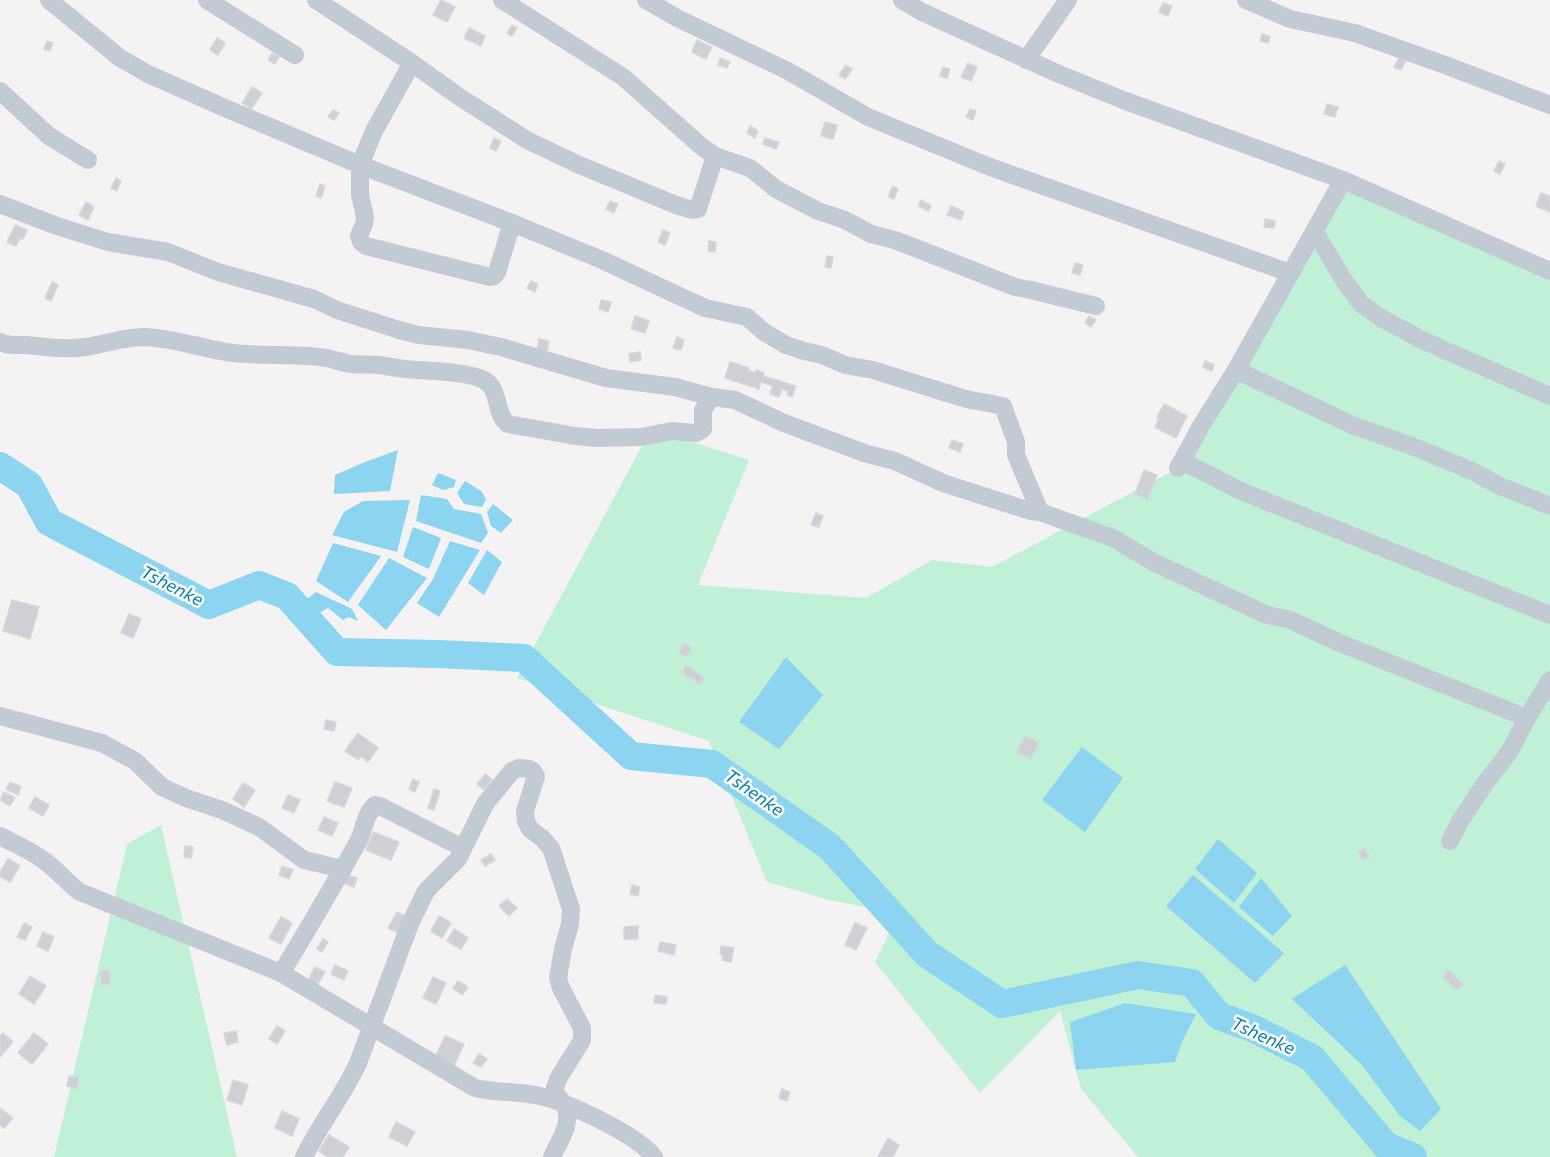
<!DOCTYPE html>
<style>
body{margin:0}
canvas{display:block;background:#f4f2f2}
</style>
<canvas width="1550" height="1157"></canvas>
<script>
const context = document.querySelector('canvas').getContext('2d');
context.lineJoin = 'round';
function fill(path, color) { context.fillStyle = color; context.fill(path, 'evenodd'); }
function stroke(path, color, width, dash) { context.strokeStyle = color; context.lineWidth = width; context.lineCap = dash ? 'butt' : 'round'; context.setLineDash(dash || []); context.stroke(path); }
function drawText(font, color, halo, rows, align = 'center') {
  context.font = font + ' Commissioner,sans-serif'; context.lineWidth = 5; context.setLineDash([]); context.textBaseline = 'middle'; context.strokeStyle = halo; context.fillStyle = color; for (const [text, x, y, turn = 0] of rows) {
    context.save(); context.translate(x, y); context.rotate((+turn || 0) * Math.PI / 180); context.textAlign = isNaN(turn) ? turn : align; if (halo) context.strokeText(text, 0, 0); context.fillText(text, 0, 0); context.restore();
  }
}
fill(new Path2D(`
 M1343 180 1550 271V1157H1138L1081 1089 1060 1011 980 1093 875 962 899 913 833 901 767 882 709 741 517 678 651 429 749 460 698 585 866 598 932 560 992 567 1178 468Z
 M161 825 237 1157H54L127 844Z`), '#c0f1d6');
fill(new Path2D(`
 M398 450 390 491 334 494 335 475 365 462Z
 M438 473 456 480 454 487 443 490 432 485Z
 M465 481 481 491 486 499 482 507 464 504 457 493Z
 M421 495 447 499 454 509 481 514 488 533 481 543 416 521Z
 M410 500 397 552 332 535 344 512 363 501Z
 M493 504 513 520 501 533 491 526 487 512Z
 M413 527 441 538 429 569 403 557Z
 M450 541 480 550 439 617 417 603 433 579Z
 M333 543 381 556 348 602 316 581Z
 M487 550 502 562 484 595 468 583Z
 M389 558 427 578 386 630 358 605Z
 M316 592 352 609 358 621 349 617 343 620 328 608 316 615 306 600Z
 M786 657 823 695 779 749 739 722Z
 M1082 747 1123 778 1085 832 1042 800Z
 M1218 839 1257 873 1234 903 1195 869Z
 M1193 875 1284 953 1255 983 1166 906Z
 M1261 878 1292 916 1273 936 1239 907Z
 M1345 965 1441 1109 1420 1131 1400 1116 1361 1064 1292 999Z
 M1125 1003 1196 1014 1182 1042 1175 1062 1076 1070 1070 1022Z`), '#8cd4ef');
stroke(new Path2D(`
 M0 466 29 485 49 522 209 605 259 585 287 596 337 652 438 654 524 658 631 756 712 764 830 847 927 954 1002 1004 1138 975 1192 983 1219 1016 1252 1028 1312 1058 1386 1146 1413 1157`), '#8cd4ef', 28);
const building = new Path2D(`
 M441 0 455 7 447 22 433 15Z
 M1163 3 1172 6 1168 16 1159 12Z
 M512 25 517 28 512 36 507 33Z
 M469 28 485 36 481 46 464 38Z
 M1262 34 1270 37 1268 43 1260 41Z
 M217 38 225 43 218 55 210 50Z
 M697 40 712 47 706 59 692 52Z
 M47 41 53 43 50 51 44 49Z
 M272 53 279 57 275 64 268 60Z
 M720 58 730 62 727 68 718 65Z
 M1399 58 1406 61 1401 70 1394 67Z
 M968 63 977 67 971 81 961 77Z
 M846 65 852 69 845 79 839 75Z
 M943 67 950 69 947 78 940 76Z
 M252 87 262 93 251 109 242 103Z
 M1327 104 1338 107 1335 117 1324 114Z
 M970 109 976 111 973 120 966 117Z
 M333 110 339 113 334 120 328 117Z
 M825 122 837 125 833 139 821 136Z
 M750 126 758 131 755 138 747 133Z
 M494 138 501 141 496 151 490 148Z
 M765 138 779 142 776 149 763 144Z
 M1499 161 1505 164 1500 174 1494 171Z
 M116 178 121 181 117 191 111 188Z
 M320 184 325 186 321 198 316 196Z
 M893 186 898 189 894 199 888 197Z
 M1541 193 1550 196V212L1536 206Z
 M921 200 931 206 928 211 918 206Z
 M610 201 618 204 614 213 606 209Z
 M86 202 94 207 88 220 79 215Z
 M951 206 964 212 961 220 947 215Z
 M1265 219 1275 221 1274 228 1264 227Z
 M15 225 27 230 23 239 20 238 16 246 7 242Z
 M663 230 670 233 665 245 658 242Z
 M709 241 716 242 715 252 708 251Z
 M827 256 833 257 831 268 825 267Z
 M1075 263 1083 265 1080 275 1072 273Z
 M531 281 538 284 535 292 527 288Z
 M52 282 58 285 51 301 45 298Z
 M601 300 611 302 608 312 599 309Z
 M635 316 649 321 645 333 631 329Z
 M1089 316 1096 320 1091 327 1085 323Z
 M677 337 684 340 681 350 673 348Z
 M539 339 549 341 547 352 537 349Z
 M640 352 641 360 630 362 629 354Z
 M1205 361 1214 365 1212 371 1203 367Z
 M730 362 749 368 748 370 755 373 756 370 764 373 763 376 796 386 792 397 787 395 788 391 782 389 779 397 770 394 773 386 761 382 759 389 725 378Z
 M1164 404 1187 416 1176 438 1155 427 1159 418 1157 417Z
 M952 440 963 444 960 452 949 448Z
 M1144 470 1157 475 1148 499 1135 494Z
 M816 513 823 516 819 527 811 525Z
 M12 600 39 607 30 639 3 631Z
 M129 614 141 619 133 638 121 633Z
 M683 644 691 648 687 657 679 653Z
 M686 665 704 678 700 684 682 672Z
 M326 720 336 722 334 731 324 729Z
 M358 733 378 748 368 762 361 756 358 760 345 751Z
 M1025 736 1039 743 1031 759 1017 752Z
 M485 774 492 779 484 790 477 784Z
 M413 779 419 782 415 792 409 789Z
 M10 782 21 787 18 795 6 789Z
 M335 782 352 788 344 807 327 801Z
 M243 783 255 790 244 807 233 799Z
 M434 789 440 791 434 810 428 808Z
 M4 792 15 798 10 806 0 800Z
 M288 795 300 800 294 813 282 808Z
 M35 797 49 805 43 816 29 808Z
 M324 817 338 823 332 836 318 830Z
 M373 832 399 842 391 860 366 850Z
 M185 846 193 847 191 858 184 857Z
 M1364 848 1369 856 1364 860 1358 852Z
 M491 854 495 860 485 866 481 860Z
 M8 859 20 866 10 882 0 877V872Z
 M282 866 293 870 289 879 279 875Z
 M347 875 357 878 354 887 344 883Z
 M632 885 640 887 638 896 630 894Z
 M507 899 517 908 509 916 499 906Z
 M397 912 407 917 399 933 388 928Z
 M439 916 451 923 442 938 431 931Z
 M281 917 292 923 281 944 269 938Z
 M24 923 32 927 25 940 17 937Z
 M855 923 867 928 856 950 845 945Z
 M638 926V939H624V927Z
 M454 929 468 938 461 949 447 941Z
 M43 932 54 937 48 951 37 946Z
 M323 939 328 942 322 952 317 949Z
 M660 942 676 945 674 955 658 951Z
 M721 946 734 948 731 962 722 960 723 955 720 954Z
 M335 965 348 971 344 980 331 974Z
 M315 967 325 972 316 987 307 982Z
 M109 970 110 984 101 985 100 971Z
 M1449 970 1463 984 1457 990 1443 977Z
 M30 976 46 986 34 1004 19 994Z
 M433 977 446 983 436 1004 423 998Z
 M458 981 468 987 462 995 453 988Z
 M655 995 667 997 666 1004 654 1003Z
 M277 1026 285 1031 277 1044 269 1039Z
 M236 1031 238 1042 227 1045 224 1033Z
 M3 1033 13 1042 0 1057V1036Z
 M34 1033 48 1044 32 1064 18 1053Z
 M445 1036 464 1044 453 1068 434 1059Z
 M479 1054 487 1059 481 1067 473 1063Z
 M69 1076 79 1078 77 1089 67 1086Z
 M233 1080 248 1085 242 1105 227 1100Z
 M782 1089 790 1092 787 1101 779 1098Z
 M0 1108 13 1118 4 1128 0 1125Z
 M282 1111 299 1119 292 1136 275 1128Z
 M396 1122 415 1132 407 1146 389 1137Z
 M329 1135 349 1147 343 1157H328L319 1151Z
 M888 1138 899 1145 893 1157H878Z`);
fill(building, '#ced0d6');
stroke(building, '#d6d7dd', 1.5);
stroke(new Path2D(`
 M49 0 120 58 148 74 225 108 360 165 512 223 602 260 705 308 747 317 764 332 786 345 804 351 822 355 845 365 873 370 966 399 1003 406 1016 442V455L1040 512
 M207 0 295 55
 M316 0 412 63 458 96 527 140 577 164 676 205 693 210 698 209 715 156 702 147 623 77 502 0
 M646 0 677 18 788 71 868 117 990 167 1290 273
 M902 0 922 12 1059 74 1123 100 1343 180 1550 271
 M1246 0 1290 19 1355 33 1445 65 1550 105
 M1026 60 1068 0
 M412 63 374 131 360 165V195L365 217 364 224 359 236 361 242 366 246 490 277 494 276 497 272 512 223
 M0 91 49 136 88 160
 M715 156 750 168 776 189 818 211 845 220 871 234 895 240 1015 287 1031 290 1096 306
 M0 204 57 226 108 242 168 252 218 272 314 299 337 310 399 330 419 335 468 340 501 347 606 378 675 387 712 397 735 400 784 423 867 454 895 461 943 483 1030 511 1040 512 1113 538 1153 562 1267 615 1288 619 1340 643 1527 718
 M1315 232 1343 279 1361 304 1381 318 1424 341 1550 396
 M0 342C9 346 17 345 27 345 47 347 66 350 86 347 105 344 124 337 144 337 174 338 203 349 233 353 262 356 291 354 320 357 330 358 340 362 351 364 360 365 369 364 378 365 387 366 396 368 405 369 425 371 464 371 482 379 502 388 493 413 508 424L575 436 597 438 641 437 672 431 696 433 703 429V410L712 397
 M1236 370 1352 425 1417 448 1474 472 1498 485 1550 506
 M1182 461 1241 491 1550 615
 M1178 468 1201 426 1236 370 1343 180
 M0 716 102 743 135 761 162 787 186 798 222 810 259 827 304 860 343 869
 M0 836C13 843 27 849 39 857 55 867 65 881 80 892L281 973 475 1088C496 1093 518 1091 540 1096 567 1102 638 1135 654 1157
 M1450 841 1459 823 1486 782 1510 751 1527 718 1550 680
 M281 973C308 930 333 886 358 842 364 830 365 814 375 805L380 806 463 848
 M304 1157C320 1124 343 1096 358 1063L410 924 426 891 458 859 485 804 512 771 519 768 529 769 533 771 536 776 525 811 526 821 530 829 542 838 551 848 571 909 570 924 563 949 558 978 561 988 582 1028V1040L558 1079 554 1091C558 1097 563 1101 565 1107 573 1123 558 1143 552 1157`), '#c2cbd3', 18);
drawText('italic 18px', '#087fab', '#fff', [
 ["Tshenke",172,586,27],
 ["Tshenke",754,793,35],
 ["Tshenke",1263,1036,24]
]);
</script>
